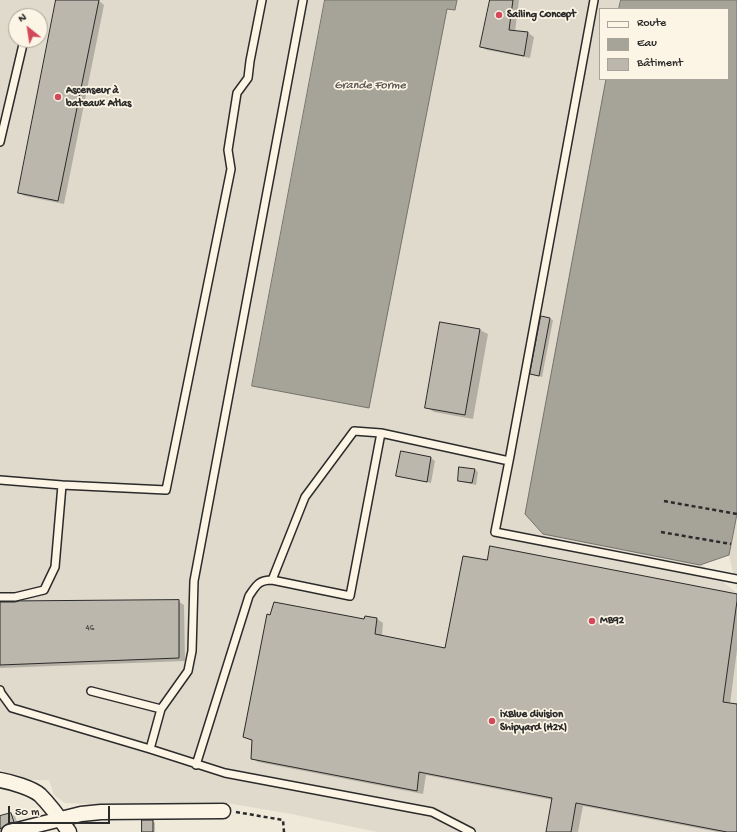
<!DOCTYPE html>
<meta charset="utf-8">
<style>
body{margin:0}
#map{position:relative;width:737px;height:832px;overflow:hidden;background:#efe9da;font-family:"Gochi Hand",sans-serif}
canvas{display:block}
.legend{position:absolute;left:599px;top:8px;width:130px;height:72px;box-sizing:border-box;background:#fcf5e5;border:1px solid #a8a49b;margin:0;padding:5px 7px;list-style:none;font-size:12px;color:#2b2b2b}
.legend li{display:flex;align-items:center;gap:8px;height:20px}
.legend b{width:20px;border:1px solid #a8a49b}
.north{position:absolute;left:8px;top:8px;width:40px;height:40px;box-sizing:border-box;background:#fcf5e5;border:1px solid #a8a49b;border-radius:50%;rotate:330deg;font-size:11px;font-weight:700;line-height:16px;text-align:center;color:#2b2b2b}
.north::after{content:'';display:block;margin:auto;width:14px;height:18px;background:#d1495b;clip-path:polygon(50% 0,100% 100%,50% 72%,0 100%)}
.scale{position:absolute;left:8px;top:806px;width:102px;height:18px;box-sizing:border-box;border:2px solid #2b2b2b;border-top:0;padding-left:5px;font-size:12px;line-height:14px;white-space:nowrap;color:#2b2b2b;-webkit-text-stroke:3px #fcf5e5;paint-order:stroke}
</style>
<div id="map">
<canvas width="737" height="832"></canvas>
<ul class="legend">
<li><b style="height:5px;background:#fcf5e5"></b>Route</li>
<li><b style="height:11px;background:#a6a399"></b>Eau</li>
<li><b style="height:11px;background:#bcb7ac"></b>Bâtiment</li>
</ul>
<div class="north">N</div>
<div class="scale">50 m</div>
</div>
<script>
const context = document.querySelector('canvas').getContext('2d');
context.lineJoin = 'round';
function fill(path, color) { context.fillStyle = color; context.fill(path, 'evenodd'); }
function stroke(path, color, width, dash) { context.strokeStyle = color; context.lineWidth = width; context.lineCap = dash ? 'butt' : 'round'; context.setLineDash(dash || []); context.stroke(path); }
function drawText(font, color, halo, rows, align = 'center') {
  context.font = font + ' "Gochi Hand",sans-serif'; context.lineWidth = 3.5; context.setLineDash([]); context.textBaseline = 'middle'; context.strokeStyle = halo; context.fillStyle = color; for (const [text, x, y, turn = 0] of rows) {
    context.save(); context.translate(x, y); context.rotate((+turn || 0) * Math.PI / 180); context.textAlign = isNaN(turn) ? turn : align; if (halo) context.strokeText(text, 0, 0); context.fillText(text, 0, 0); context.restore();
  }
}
fill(new Path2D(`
 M0 0H634L633 9H600V79H622L661 532 737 593V832H377L291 814 221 802 115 805 65 803 54 795 49 780H32L4 772 0 769ZM16 16H40V40H16Z
 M737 514V590L729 555Z`), '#e0dacc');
const water = new Path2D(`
 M325 0H457L455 10 447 9 369 408 252 386Z
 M621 0H737V514L729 555 700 565 543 534 525 514 606 79H728V9H619Z`);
fill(water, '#a6a399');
stroke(water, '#75736d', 1);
fill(new Path2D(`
 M57 0H86L99 1 104 5 64 204 25 196 19 193Z
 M491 0H519L515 32 528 33 534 37 530 58 487 50 481 47Z
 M542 317 550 319 553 320 542 377 534 375 531 373Z
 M441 323 480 330 488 334 473 419 434 412 426 407Z
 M431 458 435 461 431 483 401 477 397 475Z
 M475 470 478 472 476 485 463 482 459 480Z
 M488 561 737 595V650L730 704 737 705V832H718L583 806 578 832H547L553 800 426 775 423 794 258 762 252 758 253 741 244 737 365 620 377 619 383 623 382 636 446 649Z
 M178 601 184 605 185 661 0 668V603Z
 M11 814 15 816 18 824 6 830 0 832V817Z
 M153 821 155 823V832H143Z`), '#0003');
const building = new Path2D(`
 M56 0H99L58 201 18 193Z
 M490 0H513L509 30 528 32 524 56 480 47Z
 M541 316 550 318 539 376 530 374Z
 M440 322 480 329 465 415 425 408Z
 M401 451 431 457 427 482 396 476Z
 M459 467 475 469 472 483 458 481Z
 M490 546 737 594V601L723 702 737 704V832H727L576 803 571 832H546L552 798 419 772 417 791 251 759 252 740 243 737 267 614 270 615 274 602 364 619 365 616 377 618 375 634 445 648 463 556 487 560Z
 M179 600V658L0 665V602H15L19 601Z
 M11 813 14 822 7 824 0 829V816Z
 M142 820H153V832H142Z`);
fill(building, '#bcb7ac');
stroke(building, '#2b2b2b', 1);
const lane = new Path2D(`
 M30 16V15
 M0 142 24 40
 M509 461 495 532 737 579
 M0 480 62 485 166 490 231 169 228 150 237 93 248 78 250 61 262 0
 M272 580 305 497 354 431 381 433
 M0 597H15L44 590 55 567 62 485
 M0 690 1 693 12 708 150 749 225 773 432 812 471 832
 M91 691 161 709
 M150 749 161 709 188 671 192 651 194 581 303 0
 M196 765 249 596C256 586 258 580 272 580L350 596 381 433 509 461 594 0`);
const street = new Path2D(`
 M0 780C11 782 32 788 40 795 51 806 61 820 69 832
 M9 832 81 814 101 812 223 811`);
stroke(lane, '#2b2b2b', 10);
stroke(street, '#2b2b2b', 17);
stroke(new Path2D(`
 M664 501 737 514
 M661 532 731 544
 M236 812 283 820 284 832`), '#2b2b2b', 2.5, [4, 3]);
stroke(lane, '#fcf5e5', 7);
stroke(street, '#fcf5e5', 14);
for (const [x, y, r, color] of [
 [499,15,4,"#d1495b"],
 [58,97,4,"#d1495b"],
 [592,621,4,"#d1495b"],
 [492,721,4,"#d1495b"]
]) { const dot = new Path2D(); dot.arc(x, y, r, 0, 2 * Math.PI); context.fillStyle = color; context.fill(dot); stroke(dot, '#fcf5e5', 1.5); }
drawText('9px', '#4f4e4b', null, [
 ["46",90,629]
]);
drawText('bold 11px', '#2b2b2b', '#fcf5e5', [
 ["Sailing Concept",507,15],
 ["Ascenseur à",66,91],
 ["bateaux Atlas",66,104],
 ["MB92",600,621],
 ["iXBlue division",500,715],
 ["Shipyard (H2X)",500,728]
], 'left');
drawText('italic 12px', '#565552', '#fcf5e5', [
 ["Grande Forme",370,86]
]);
</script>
